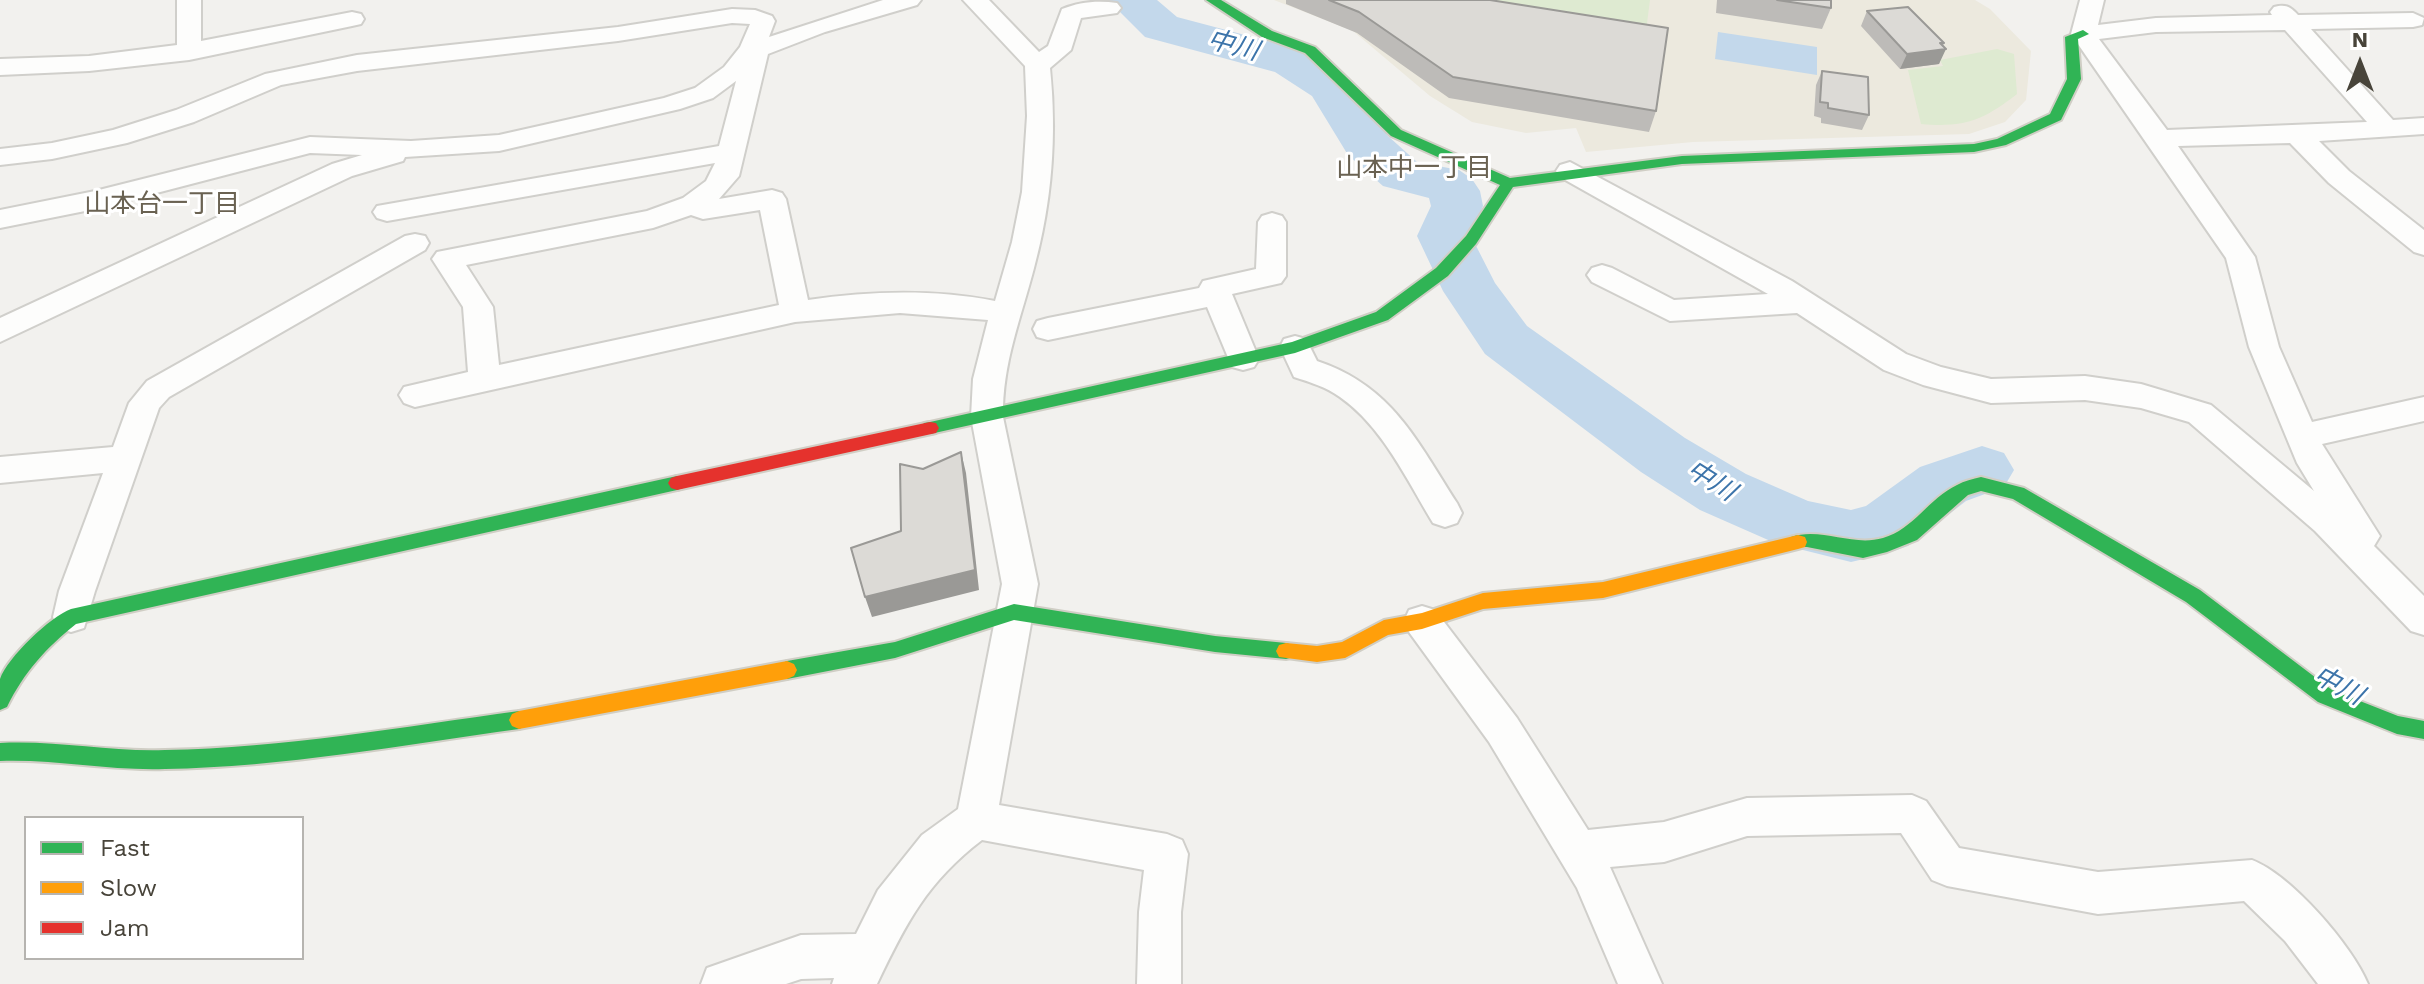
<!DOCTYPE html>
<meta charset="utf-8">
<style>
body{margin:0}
#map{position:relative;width:2424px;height:984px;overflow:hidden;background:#f2f1ee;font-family:"Work Sans",sans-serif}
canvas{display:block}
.legend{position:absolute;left:24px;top:816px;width:280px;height:144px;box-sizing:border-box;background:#fff;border:2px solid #b6b4b0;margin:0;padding:10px 14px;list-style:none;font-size:24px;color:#48443a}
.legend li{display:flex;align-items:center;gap:16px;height:40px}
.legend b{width:40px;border:2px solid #b6b4b0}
.north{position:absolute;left:2320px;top:24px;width:80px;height:80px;-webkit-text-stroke:6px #fff;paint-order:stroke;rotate:0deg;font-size:22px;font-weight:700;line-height:32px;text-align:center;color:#48443a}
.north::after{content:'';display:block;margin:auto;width:28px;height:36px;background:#48443a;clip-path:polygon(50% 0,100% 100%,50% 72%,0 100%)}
</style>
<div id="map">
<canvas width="2424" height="984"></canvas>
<ul class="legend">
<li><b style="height:10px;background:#30b455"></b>Fast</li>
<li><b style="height:10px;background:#ff9f0a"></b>Slow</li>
<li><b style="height:10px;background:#e5322d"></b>Jam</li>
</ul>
<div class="north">N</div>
</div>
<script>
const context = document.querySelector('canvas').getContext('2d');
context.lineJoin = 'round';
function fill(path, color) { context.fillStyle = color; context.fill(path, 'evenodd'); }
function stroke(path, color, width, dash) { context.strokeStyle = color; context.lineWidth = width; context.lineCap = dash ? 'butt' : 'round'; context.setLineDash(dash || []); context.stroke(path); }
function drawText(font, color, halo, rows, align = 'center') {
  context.font = font + ' "Work Sans","Noto Sans JP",sans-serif'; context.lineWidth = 6; context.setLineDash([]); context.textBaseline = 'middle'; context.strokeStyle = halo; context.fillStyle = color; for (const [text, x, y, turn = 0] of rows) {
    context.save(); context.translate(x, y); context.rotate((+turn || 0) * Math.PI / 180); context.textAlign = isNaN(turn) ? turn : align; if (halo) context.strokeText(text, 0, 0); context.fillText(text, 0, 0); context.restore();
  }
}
fill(new Path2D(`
 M1274 0H1975L1990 9 2031 51 2026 100 2005 122 1969 134 1693 142 1586 152 1576 128 1526 133 1472 122 1430 96 1353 31Z`), '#ece9de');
fill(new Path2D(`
 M1429 0H1650L1645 39Z
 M1997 49 2014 54 2017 94C1984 120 1964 128 1921 124L1908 70 1943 66 1940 60Z`), '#deead1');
fill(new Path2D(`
 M1718 32 1817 47V75L1715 59Z`), '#c3d8eb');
fill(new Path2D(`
 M1108 0H1157L1177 17 1309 52 1346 76 1388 136 1417 162 1459 170 1472 179 1480 191 1483 206 1471 236 1495 283 1527 326 1685 438 1746 474 1808 501 1851 510 1866 506 1920 467 1982 446 2004 453 2014 470 2004 487 1966 501 1908 546 1885 554 1851 562 1775 543 1700 510 1641 472 1485 354 1443 291 1417 236 1431 206 1429 198 1383 186 1348 155 1312 96 1275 72 1145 37Z`), '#c3d8eb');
const street = new Path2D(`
 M177 0H201V41L352 12 361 14 364 19 361 24 352 26 189 60 89 71 0 75V59L89 56 177 45Z
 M883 0H921L917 5 825 32 768 54 739 176 719 199 772 190 782 193 786 199 808 300C870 291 933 289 995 301L1012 242 1022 192 1027 116 1025 66 963 0H989L1039 52 1048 46 1062 9C1079 2 1098 0 1117 3L1121 8 1117 13 1081 18 1071 50 1050 68C1057 135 1052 202 1034 268 1021 318 1002 364 1003 417L1038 584 999 805 1167 834 1182 840 1188 854 1181 912V984H1137L1139 912 1144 870 982 840C927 882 906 923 877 984H832L834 978 801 979 786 984H701L707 968 801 935 856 934 878 890 922 835 958 809 1002 584 971 417 973 379 988 320 900 313 795 322 415 407 404 403 399 395 404 387 468 372 463 307 432 259 437 252 647 211 683 198 706 181 715 163 387 221 377 218 373 212 377 206 719 146 736 81 713 98 680 109 499 151 405 157 403 161 352 176 0 342V318L332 164 362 155 310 153 95 209 0 228V210L95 191 310 137 411 141 499 135 664 98 695 88 724 67 740 47 750 24 732 23 618 41 357 71 281 85 194 122 127 143 52 159 0 165V149L52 143 113 130 176 110 265 74 357 55 618 27 732 9 755 10 772 16 775 21 769 37ZM760 210 779 305 499 365 493 307 466 265 653 228 691 215 703 219Z
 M2080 0H2104L2098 25 2156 18 2272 15 2270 12 2274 7C2285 4 2290 6 2298 15L2413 13 2424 18 2422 25 2413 27 2311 29 2393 120 2424 118V134L2319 141 2349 171 2424 230V255L2414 252 2329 183 2290 143 2178 146 2255 257 2279 347 2312 422 2424 397V421L2322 444 2380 536 2374 546 2424 596V635L2411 631 2315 531 2189 422 2141 408 2085 400 1991 403 1923 385 1884 370 1797 313 1670 321 1592 282 1587 275 1592 268 1602 265 1612 268 1674 300 1768 294 1560 177 1556 171 1560 165 1570 162 1792 281 1906 354 1941 367 1991 379 2085 376 2141 384 2211 405 2314 491 2297 463 2249 347 2226 258 2071 34ZM2285 30 2367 122 2167 130 2099 39 2156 32Z
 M1272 213 1282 216 1286 222V276L1281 283 1232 294 1259 359 1254 367 1243 370 1232 367 1207 307 1048 340 1037 337 1033 329 1037 321 1048 318 1199 288 1203 281 1256 269 1258 222 1262 216Z
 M415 234 425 236 429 243 425 250 169 397 159 408 95 591 84 628 71 632 58 628 53 617 59 591 103 473 0 483V457L113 447 129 403 147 381 405 236Z
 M1295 336 1306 339 1317 361C1392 386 1417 441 1457 503L1462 513 1457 523 1445 527 1433 523C1407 480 1382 426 1340 397 1326 387 1310 382 1294 377L1280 347 1284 339Z
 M1422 606 1435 610 1517 718 1588 830 1664 822 1747 798 1912 795 1926 801 1959 848 2098 872 2252 860C2291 875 2352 945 2368 984H2318L2285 941 2244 901 2098 914 1947 886 1932 880 1901 833 1747 836 1664 862 1610 867 1662 984H1618L1577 888 1489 742 1409 632 1404 621 1409 610Z`);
const fast = new Path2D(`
 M1206 0H1221L1272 31 1315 47 1401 130 1510 178 1682 156 1974 144 1997 139 2050 114 2067 79 2065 37 2083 30 2089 34 2078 39 2081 79 2061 120 2006 145 1974 152 1682 164 1513 187 1476 244 1448 276 1388 320 1295 353 930 434 924 433 921 428 924 423 930 422 1292 342 1376 312 1436 268 1466 236 1500 185 1391 136 1305 53 1262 37Z
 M677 476 683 478 686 483 683 488 677 490 76 624C46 648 24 672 7 707L0 710C0 701 0 687 0 679 7 658 51 616 71 609Z
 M1981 477 2024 488 2200 590 2332 690 2398 716 2424 721V739L2397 734 2318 702 2186 602 2013 499 1981 491 1968 495 1917 540 1887 552 1863 558 1807 547H1791L1789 542 1791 537C1822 527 1852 547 1883 538 1914 529 1929 498 1957 485 1964 481 1973 479 1981 477Z
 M1014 604 1215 636 1286 643 1293 645 1296 651 1293 657 1286 659 1215 652 1014 620 895 658 787 679 780 676 777 670 780 664 787 661 895 642Z
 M519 711 526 714 529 720 526 726 519 729C402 745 284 767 165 769 110 771 56 759 0 761V743C56 740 110 752 165 750 284 748 402 727 519 711Z`);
const slow = new Path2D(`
 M1798 535 1805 537 1807 542 1805 547 1798 549 1603 598 1483 609 1422 629 1388 635 1345 658 1317 662 1279 657 1276 651 1279 645 1286 643 1317 646 1342 642 1384 620 1422 613 1483 593 1603 582Z
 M787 661 794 664 797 670 794 676 787 679 519 729 512 726 509 720 512 714 519 711Z`);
const jam = new Path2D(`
 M930 422 936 423 939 428 936 433 677 490 671 488 668 483 671 478 677 476Z`);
stroke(street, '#d0cfcb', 4);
stroke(fast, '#d0cec5', 4);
stroke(slow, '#d0cec5', 4);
stroke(jam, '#d0cec5', 4);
fill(street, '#fdfdfc');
fill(fast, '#30b455');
fill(slow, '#ff9f0a');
fill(jam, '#e5322d');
fill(new Path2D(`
 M1286 0H1490L1656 111 1649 132 1449 98 1357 33 1286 4Z
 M1717 0H1831V8L1822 29 1716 13Z
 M1867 11 1944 43 1939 64 1900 69 1861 26Z
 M1822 71 1869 115 1862 130 1821 123V118L1814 116 1816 85Z`), '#bdbbb8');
fill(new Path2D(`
 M1946 49 1939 64 1900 69 1907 54Z
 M961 452 966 473 979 590 872 617 865 597Z`), '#9a9996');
const building = new Path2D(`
 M1329 0H1490L1668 28 1656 111 1453 77 1359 12Z
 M1777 0H1831V8Z
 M1908 7 1944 43H1940L1946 49 1907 54 1867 11Z
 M1822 71 1868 77 1869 115 1828 108V103L1820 102Z
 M961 452 975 570 865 597 851 548 901 531 900 464 923 469Z`);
fill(building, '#dcdad6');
stroke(building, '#9a9996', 2);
drawText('italic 26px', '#3c74aa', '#fff', [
 ["中川",1233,46,15],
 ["中川",1711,481,32],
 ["中川",2338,686,28]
]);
drawText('26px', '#6a6252', '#fff', [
 ["山本中一丁目",1414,168],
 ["山本台一丁目",162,204]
]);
</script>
